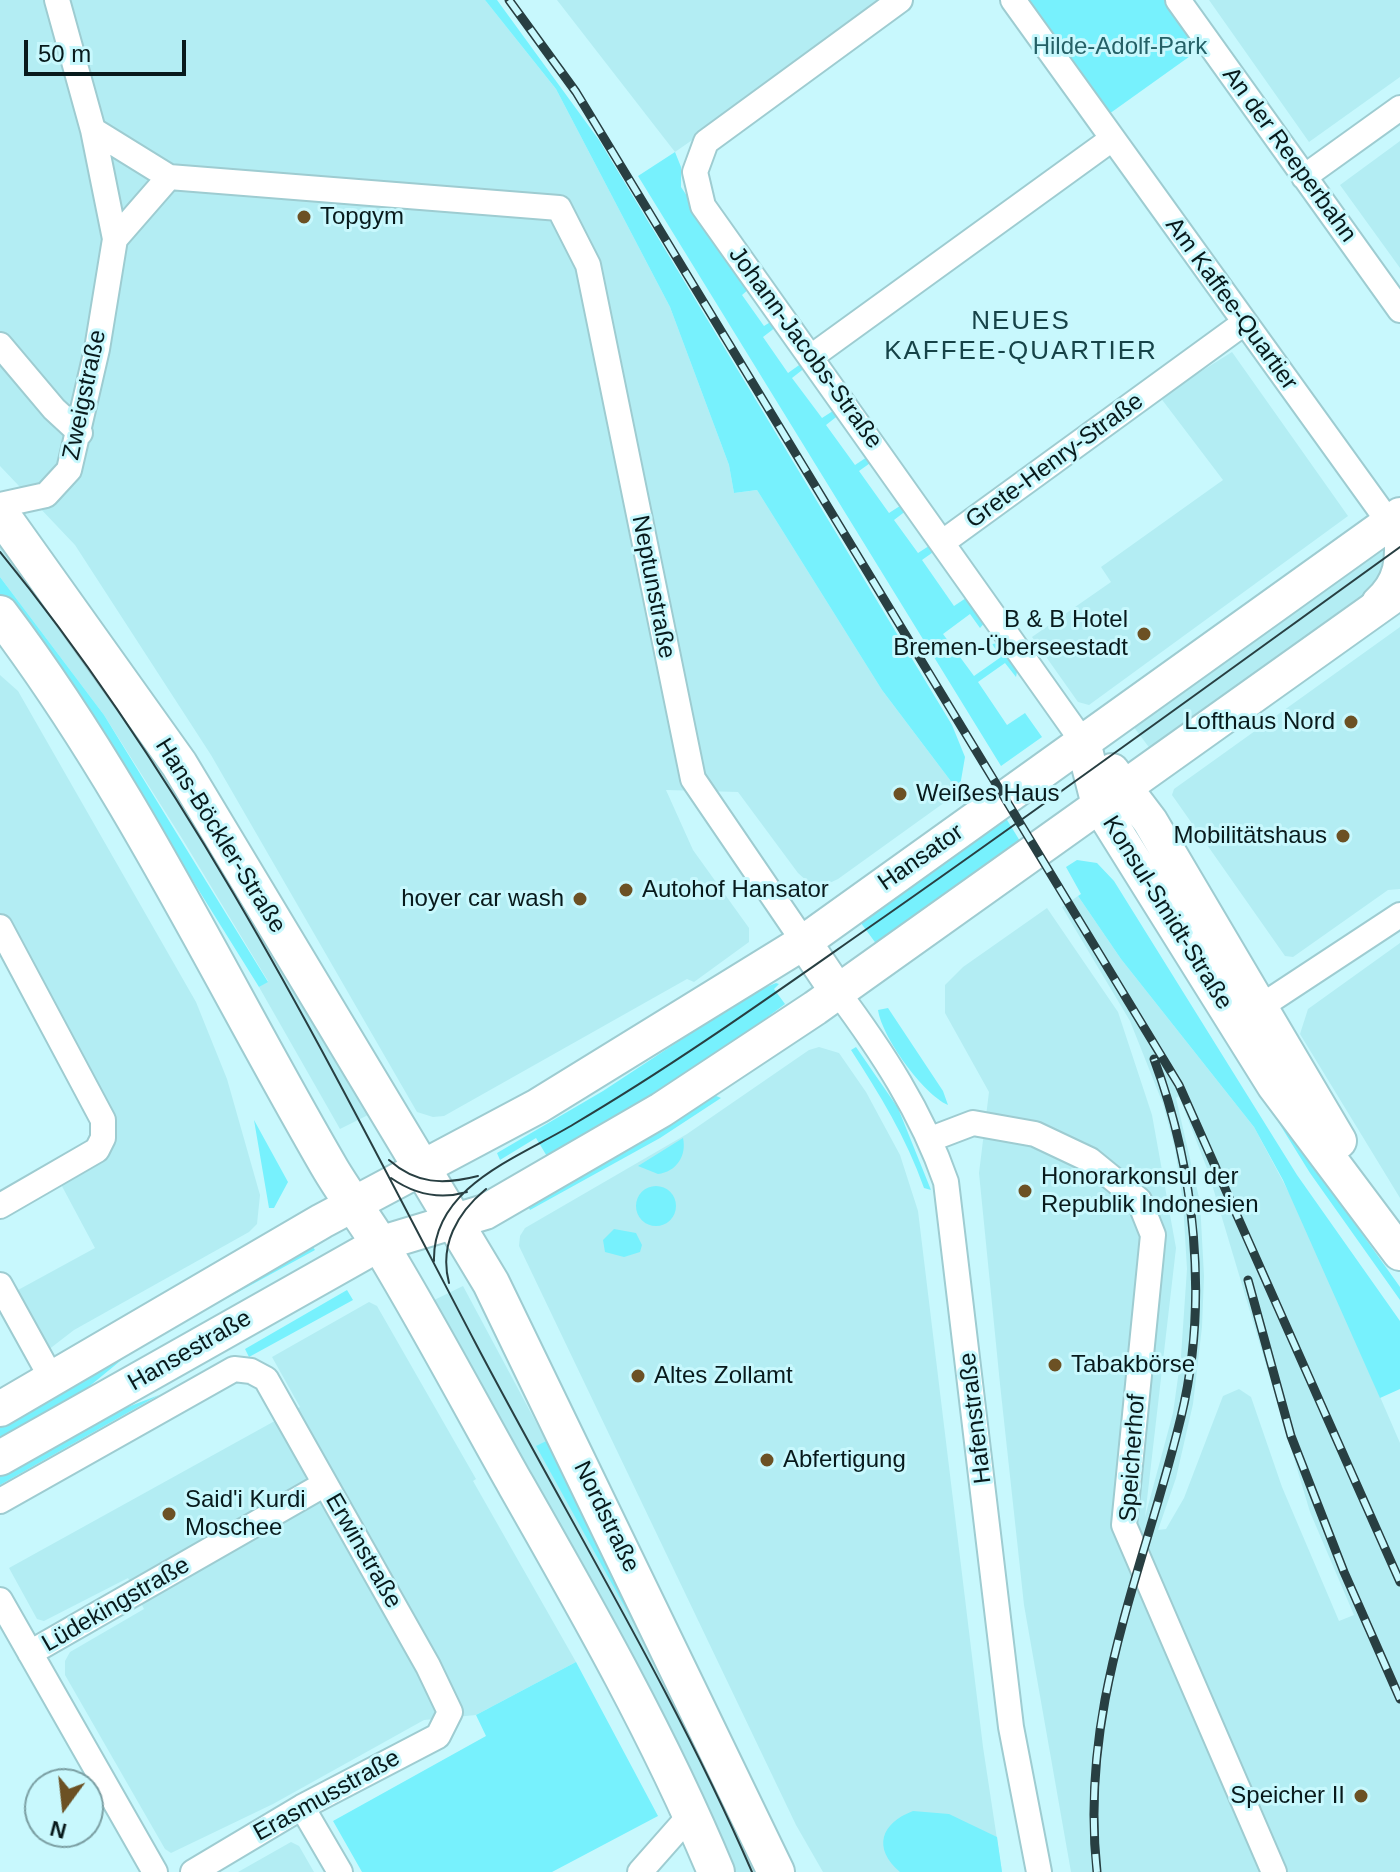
<!DOCTYPE html>
<meta charset="utf-8">
<style>
body{margin:0}
#map{position:relative;width:1400px;height:1872px;overflow:hidden;background:#c8f8fd;font-family:Helvetica,sans-serif}
canvas{display:block}
.north{position:absolute;left:24px;top:1768px;width:80px;height:80px;box-sizing:border-box;background:#c8f8fd;border:2px solid #7b9fa3;border-radius:50%;rotate:195deg;font-size:22px;font-weight:700;line-height:32px;text-align:center;color:#081a1c}
.north::after{content:'';display:block;margin:auto;width:28px;height:36px;background:#6c5124;clip-path:polygon(50% 0,100% 100%,50% 72%,0 100%)}
.scale{position:absolute;left:24px;top:40px;width:162px;height:36px;box-sizing:border-box;border:4px solid #081a1c;border-top:0;padding-left:10px;font-size:24px;line-height:28px;white-space:nowrap;color:#081a1c;-webkit-text-stroke:6px #c8f8fd;paint-order:stroke}
</style>
<div id="map">
<canvas width="1400" height="1872"></canvas>
<div class="north">N</div>
<div class="scale">50 m</div>
</div>
<script>
const context = document.querySelector('canvas').getContext('2d');
context.lineJoin = 'round';
function fill(path, color) { context.fillStyle = color; context.fill(path, 'evenodd'); }
function stroke(path, color, width, dash) { context.strokeStyle = color; context.lineWidth = width; context.lineCap = dash ? 'butt' : 'round'; context.setLineDash(dash || []); context.stroke(path); }
function drawText(font, color, halo, rows, align = 'center') {
  context.font = font + ' Helvetica,sans-serif'; context.lineWidth = 6; context.setLineDash([]); context.textBaseline = 'middle'; context.strokeStyle = halo; context.fillStyle = color; for (const [text, x, y, turn = 0] of rows) {
    context.save(); context.translate(x, y); context.rotate((+turn || 0) * Math.PI / 180); context.textAlign = isNaN(turn) ? turn : align; if (halo) context.strokeText(text, 0, 0); context.fillText(text, 0, 0); context.restore();
  }
}
fill(new Path2D(`
 M0 0H485L556 89 670 307 729 465 734 493 757 490 882 690 959 792 838 879 821 887 809 883 798 873 738 792 666 790 693 850 749 928V942L694 982 687 979 444 1116 433 1117 417 1112 211 755 75 545 0 466Z
 M557 0H893L675 152Z
 M1209 0H1400V77L1309 142Z
 M1400 141V268L1340 185Z
 M1232 352 1348 516 1089 705 1078 702 1032 637 1111 582 1101 567 1223 480 1160 397Z
 M1400 529V578L1154 754 1130 722Z
 M0 543 158 762 368 1115 340 1129 259 987 268 981 183 840 104 715 0 577Z
 M1400 627V889L1388 890 1293 957 1285 956 1172 795 1174 789Z
 M0 675 18 691 196 1002 227 1079 260 1195 257 1224 249 1232 74 1330 39 1357 7 1296 95 1248 56 1175 96 1150 103 1121 0 938Z
 M1078 896 1121 959 1254 1127 1303 1219 1400 1443V1872H1071L1024 1605 1000 1384 979 1173 989 1092 945 1013V985L963 967 1047 908 1118 1012 1152 1115 1176 1248 1145 1517 1173 1413 1181 1356 1187 1269 1183 1203 1175 1149 1163 1104 1130 1021 1062 907ZM1179 1096 1208 1171 1310 1512 1354 1615 1339 1621 1282 1487 1251 1397 1239 1389 1223 1396 1184 1498 1166 1529 1158 1530 1176 1478 1193 1404 1202 1327 1204 1276 1200 1202 1176 1098Z
 M1400 943V1198L1300 1034 1308 1009Z
 M819 1047 839 1053 866 1092 900 1155 918 1211 983 1747 1002 1872H823L796 1825 519 1246 520 1236 525 1228 687 1134 809 1050Z
 M463 1286 546 1441 537 1446 655 1662 756 1872H735L691 1774 426 1304Z
 M369 1302 377 1306 476 1479 473 1481 576 1662 476 1715 424 1720 273 1804 171 1853 165 1849 65 1675V1661L70 1652 144 1609 128 1578 44 1621 37 1619 9 1568 300 1407 272 1357Z
 M291 1842 299 1846 314 1872H238Z`), '#b3edf3');
fill(new Path2D(`
 M485 0H497L599 140 952 725 965 757 959 792 882 690 757 490 734 493 729 465 670 307 556 89Z
 M1025 0H1165L1200 49 1109 114Z
 M675 152 681 167V187L749 289 742 295 764 326 772 321 776 327 763 337 788 373 802 363 806 367 792 378 822 418 836 409 840 414 826 425 855 465 870 455 873 461 859 471 889 513 903 504 907 510 894 520 918 553 932 544 936 550 922 560 954 606 969 596 986 621 980 628 970 614 943 634 974 676 1001 657 992 644 1000 643 1018 667 1016 677 1005 663 978 682 1007 725 1025 713 1042 737 1001 766 638 176Z
 M0 577 104 715 268 982 259 987 120 764 0 594Z
 M1004 815 1023 846 880 949 858 919Z
 M1077 860 1097 863 1114 881 1297 1175 1400 1321V1389L1380 1398 1283 1180 1254 1127 1121 959 1078 896 1081 894 1066 867Z
 M776 983 779 984 774 989 785 1004 683 1080 548 1158 536 1138 500 1160 497 1153 603 1091 752 993Z
 M1203 1001 1353 1208V1221L1400 1287V1300L1310 1173Z
 M888 1008 943 1091 948 1105C923 1094 882 1037 878 1010Z
 M856 1047 898 1108 931 1190 924 1188C906 1137 880 1095 851 1050Z
 M714 1095 721 1098 660 1138 530 1210 527 1204Z
 M254 1120 288 1182 274 1208H269Z
 M683 1138C687 1156 676 1172 658 1174L638 1166Z
 M636 1206a20 20 0 1 1 40 0a20 20 0 1 1-40 0Z
 M614 1229 636 1233 642 1245 640 1252 624 1257 605 1252 603 1240Z
 M310 1243 315 1250 136 1348 69 1403 0 1446V1426Z
 M347 1290 353 1300 249 1357 245 1349Z
 M159 1395 0 1485V1472L94 1420Z
 M546 1441 664 1666 655 1662 536 1446Z
 M576 1662 658 1816 552 1872H362L333 1821 486 1736 476 1715Z
 M913 1811 949 1814 997 1837 1002 1872H900C872 1848 881 1823 913 1811Z`), '#77f1fd');
const street = new Path2D(`
 M57 0 93 130 169 177 559 208 588 265 693 779 804 942
 M900 0 706 142 695 172 703 206 1083 742
 M1013 0 1396 532C1399 559 1397 581 1375 600
 M1178 0 1400 310
 M93 130 115 239
 M1304 177 1400 108
 M0 345 54 409 80 433
 M811 357 1112 139
 M0 505 46 495 69 470 97 349 115 239 169 177
 M943 542 1244 323
 M0 927 103 1120V1138L97 1150 0 1206
 M837 991C881 1050 922 1112 946 1182L1011 1727 1039 1872
 M1248 1015 1400 915
 M931 1139 973 1123 1035 1134 1090 1160 1139 1200 1153 1235 1124 1525 1274 1872
 M0 1285 52 1379
 M0 1501 234 1369 251 1371 266 1379 428 1666 450 1712 438 1736 302 1807 193 1872
 M0 1600 155 1872
 M30 1653 325 1484
 M302 1807 340 1872
 M640 1872 692 1813`);
const secondary = new Path2D(`
 M1083 742 1099 805 1274 1085 1400 1253
 M1112 771 1150 821 1339 1141
 M804 942 837 991
 M0 1409 322 1221 538 1106 804 942 1400 515
 M0 1458 379 1244 485 1212 661 1110 815 1008 1400 591`);
const primary = new Path2D(`
 M0 513 179 764 491 1283 776 1872
 M0 614C131 787 222 983 331 1170 346 1195 364 1219 379 1243 426 1320 468 1400 512 1478 585 1606 659 1735 716 1872`);
stroke(street, '#9eccd1', 28);
stroke(secondary, '#9eccd1', 38);
stroke(primary, '#9eccd1', 40);
stroke(street, '#fff', 24);
stroke(secondary, '#fff', 34);
stroke(primary, '#fff', 36);
stroke(new Path2D(`
 M0 552C196 792 333 1071 476 1344 568 1519 673 1690 752 1872
 M389 1160C416 1184 443 1185 478 1176
 M391 1178C414 1194 439 1200 467 1192
 M434 1261C432 1186 520 1157 574 1124 681 1061 782 988 884 917 1057 796 1228 671 1400 547
 M449 1283C439 1245 457 1213 486 1189`), '#283f42', 2);
const rail = new Path2D(`
 M509 0 576 92 1179 1085 1400 1582
 M1248 1280 1291 1436 1344 1572 1400 1699
 M1097 1872C1079 1706 1143 1574 1181 1417 1209 1302 1195 1169 1154 1059`);
stroke(rail, '#283f42', 9);
stroke(rail, '#c8f8fd', 6, [18]);
for (const [x, y, r, color] of [
 [304,217,8,"#6c5124"],
 [1144,634,8,"#6c5124"],
 [1351,722,8,"#6c5124"],
 [900,794,8,"#6c5124"],
 [1343,836,8,"#6c5124"],
 [626,890,8,"#6c5124"],
 [580,899,8,"#6c5124"],
 [1025,1191,8,"#6c5124"],
 [1055,1365,8,"#6c5124"],
 [638,1376,8,"#6c5124"],
 [767,1460,8,"#6c5124"],
 [169,1514,8,"#6c5124"],
 [1361,1796,8,"#6c5124"]
]) { const dot = new Path2D(); dot.arc(x, y, r, 0, 2 * Math.PI); context.fillStyle = color; context.fill(dot); stroke(dot, '#c8f8fd', 3); }
drawText('24px', '#256167', '#c8f8fd', [
 ["Hilde-Adolf-Park",1120,47]
]);
drawText('24px', '#081a1c', '#c8f8fd', [
 ["An der Reeperbahn",1289,155,54],
 ["Am Kaffee-Quartier",1231,304,54],
 ["Johann-Jacobs-Straße",805,348,54],
 ["Zweigstraße",85,395,-78],
 ["Grete-Henry-Straße",1055,461,-36],
 ["Neptunstraße",653,587,79],
 ["Hans-Böckler-Straße",220,836,58],
 ["Hansator",921,858,-35],
 ["Konsul-Smidt-Straße",1167,913,58],
 ["Hansestraße",190,1351,-30],
 ["Hafenstraße",976,1418,-97],
 ["Speicherhof",1133,1458,-86],
 ["Nordstraße",606,1517,64],
 ["Erwinstraße",363,1551,60],
 ["Lüdekingstraße",116,1605,-30],
 ["Erasmusstraße",327,1796,-29]
]);
drawText('24px', '#081a1c', '#c8f8fd', [
 ["Topgym",320,217],
 ["B & B Hotel",1128,620,"right"],
 ["Bremen-Überseestadt",1128,648,"right"],
 ["Lofthaus Nord",1335,722,"right"],
 ["Weißes Haus",916,794],
 ["Mobilitätshaus",1327,836,"right"],
 ["Autohof Hansator",642,890],
 ["hoyer car wash",564,899,"right"],
 ["Honorarkonsul der",1041,1177],
 ["Republik Indonesien",1041,1205],
 ["Tabakbörse",1071,1365],
 ["Altes Zollamt",654,1376],
 ["Abfertigung",783,1460],
 ["Said'i Kurdi",185,1500],
 ["Moschee",185,1528],
 ["Speicher II",1345,1796,"right"]
], 'left');
context.letterSpacing = '2px';
drawText('26px', '#164348', '#c8f8fd', [
 ["NEUES",1021,322],
 ["KAFFEE-QUARTIER",1021,352]
]);
context.letterSpacing = '0px';
</script>
